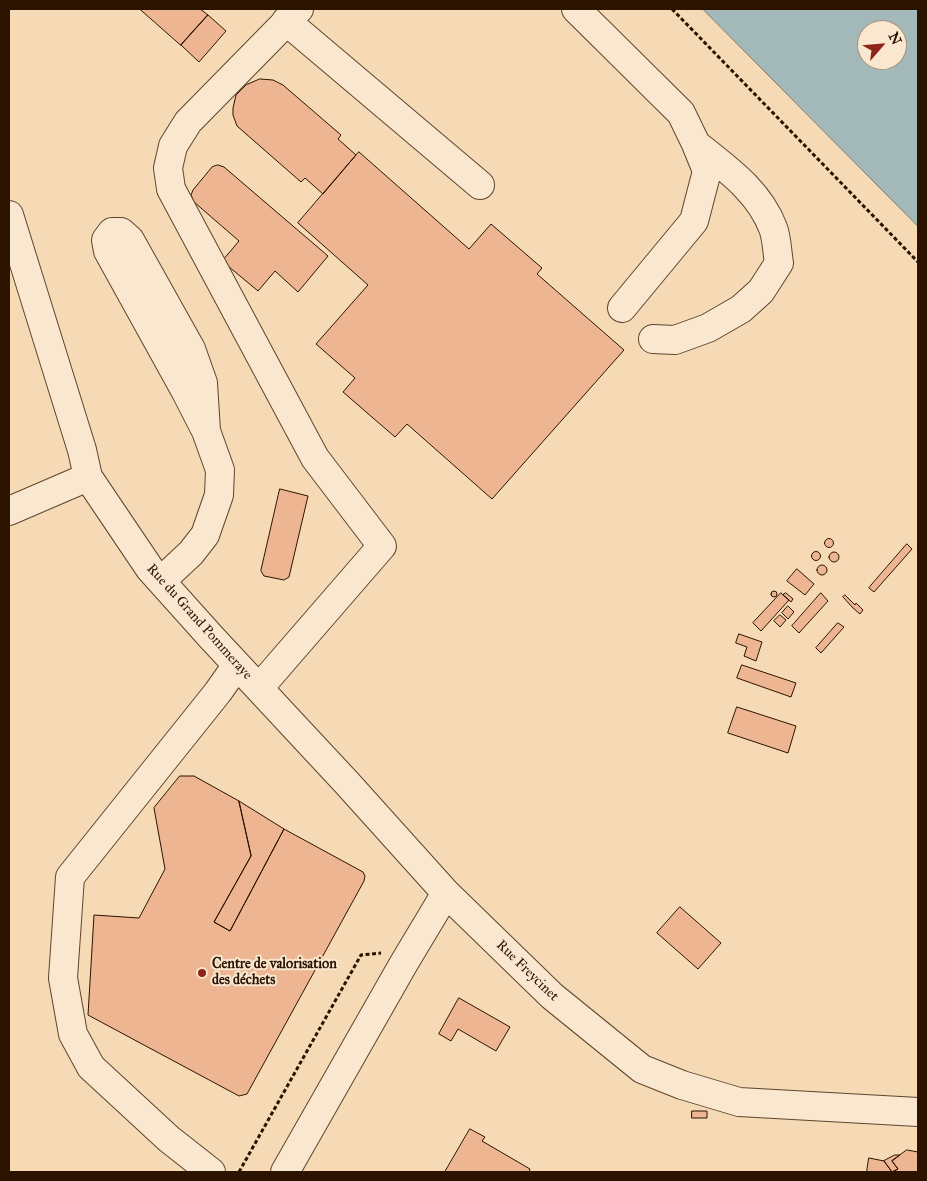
<!DOCTYPE html>
<meta charset="utf-8">
<style>
body{margin:0}
#map{position:relative;width:927px;height:1181px;overflow:hidden;background:#f6dab5;font-family:"IM FELL Great Primer",serif}
canvas{display:block}
.frame{position:absolute;inset:0;border:10px solid #2c1300;pointer-events:none}
.north{position:absolute;left:857px;top:20px;width:50px;height:50px;box-sizing:border-box;background:#f9e7cf;border:1px solid #a7927c;border-radius:50%;rotate:63deg;font-size:14px;font-weight:700;line-height:20px;text-align:center;color:#2c1300}
.north::after{content:'';display:block;margin:auto;width:18px;height:22px;background:#8f2418;clip-path:polygon(50% 0,100% 100%,50% 72%,0 100%)}
</style>
<div id="map">
<canvas width="927" height="1181"></canvas>
<div class="frame"></div>
<div class="north">N</div>
</div>
<script>
const context = document.querySelector('canvas').getContext('2d');
context.lineJoin = 'round';
function fill(path, color) { context.fillStyle = color; context.fill(path, 'evenodd'); }
function stroke(path, color, width, dash) { context.strokeStyle = color; context.lineWidth = width; context.lineCap = dash ? 'butt' : 'round'; context.setLineDash(dash || []); context.stroke(path); }
function drawText(font, color, halo, rows, align = 'center') {
  context.font = font + ' "IM FELL Great Primer",serif'; context.lineWidth = 4; context.setLineDash([]); context.textBaseline = 'middle'; context.strokeStyle = halo; context.fillStyle = color; for (const [text, x, y, turn = 0] of rows) {
    context.save(); context.translate(x, y); context.rotate((+turn || 0) * Math.PI / 180); context.textAlign = isNaN(turn) ? turn : align; if (halo) context.strokeText(text, 0, 0); context.fillText(text, 0, 0); context.restore();
  }
}
const water = new Path2D(`
 M703 9H918V226ZM867 30H897V60H867Z`);
fill(water, '#a2b8b9');
stroke(water, '#73766f', 1);
const building = new Path2D(`
 M140 9H200L208 15 181 45Z
 M208 15 226 31 199 62 181 45Z
 M260 79 273 80 283 85 341 135 338 139 356 155 323 194 305 178 301 182 237 126 233 115V108L236 95 246 85Z
 M359 152 469 249 491 224 542 268 537 274 624 350 492 499 407 424 395 437 343 392 355 378 316 344 368 285 298 223Z
 M218 165 224 167 328 256 298 292 275 271 258 291 222 261 239 241 194 202 191 195 193 190 212 167Z
 M280 489 308 496 289 577 284 580 264 576 261 571Z
 M824.5 543a4.5 4.5 0 1 1 9 0a4.5 4.5 0 1 1-9 0Z
 M907 544 912 549 874 592 869 588Z
 M811.5 556a4.5 4.5 0 1 1 9 0a4.5 4.5 0 1 1-9 0Z
 M829 557a5 5 0 1 1 10 0a5 5 0 1 1-10 0Z
 M817 570a5 5 0 1 1 10 0a5 5 0 1 1-10 0Z
 M797 569 814 584 805 595 787 581Z
 M771 594a3 3 0 1 1 6 0a3 3 0 1 1-6 0Z
 M781 593 789 600 761 631 753 623Z
 M786 593 793 599 791 602 783 595Z
 M821 593 828 601 799 633 792 626Z
 M845 595 855 605 856 603 863 610 860 614 853 608 843 597Z
 M788 606 794 612 788 619 782 613Z
 M780 615 786 620 780 627 774 621Z
 M838 623 844 627 821 653 816 648Z
 M739 634 762 642 756 661 744 656 747 647 736 643Z
 M742 665 796 683 791 697 737 678Z
 M737 707 796 726 788 753 728 733Z
 M180 776H194L239 801 251 856 214 922 230 931 284 829 363 872 365 876 364 881 247 1094 239 1096 88 1015 94 915 139 918 165 869 154 808Z
 M239 801 284 829 230 931 214 922 251 856Z
 M680 907 721 943 698 969 657 933Z
 M459 998 510 1027 496 1051 458 1029 451 1041 439 1034Z
 M692 1111H707V1118H692Z
 M470 1129 485 1137 482 1141 530 1169 529 1172H445Z
 M907 1150 918 1152V1172H892L898 1169 892 1161Z
 M895 1155H900L892 1161 898 1169 892 1172 884 1161Z
 M869 1158 884 1161 892 1172H867Z`);
fill(building, '#edb591');
stroke(building, '#2c1300', 1);
const minor = new Path2D(`
 M576 9 681 113 696 144 707 171 694 221 622 308
 M286 21 480 185
 M9 215 82 450 88 477 150 569 211 637 347 783 446 893 552 996 642 1069 682 1085 739 1102 918 1112
 M653 339 675 340 708 328 741 309 761 291 779 263C777 252 777 238 773 228 759 191 727 169 697 145
 M9 511 88 477
 M161 581 191 553 205 535 219 495 220 470 206 431 203 383 191 349 130 240 121 232H112L106 240 108 251 186 392 206 431
 M259 688 382 546 315 458 171 189 168 168 173 146 188 122 299 9
 M211 1172 169 1139 91 1067 73 1034 63 978 70 877 218 692 237 665
 M285 1172 404 963 446 893`);
stroke(minor, '#5e452d', 30);
stroke(new Path2D(`
 M672 9 918 262
 M239 1172 361 955 381 953`), '#2c1300', 3, [4, 2.5]);
stroke(minor, '#f9e7cf', 28);
for (const [x, y, r, color] of [
 [202,973,5,"#8f2418"]
]) { const dot = new Path2D(); dot.arc(x, y, r, 0, 2 * Math.PI); context.fillStyle = color; context.fill(dot); stroke(dot, '#f9e7cf', 2); }
drawText('14px', '#2c1300', '#f9e7cf', [
 ["Rue du Grand Pommeraye",199,622,48],
 ["Rue Freycinet",527,971,44]
]);
drawText('bold 14px', '#2c1300', '#f9e7cf', [
 ["Centre de valorisation",212,965],
 ["des déchets",212,981]
], 'left');
</script>
